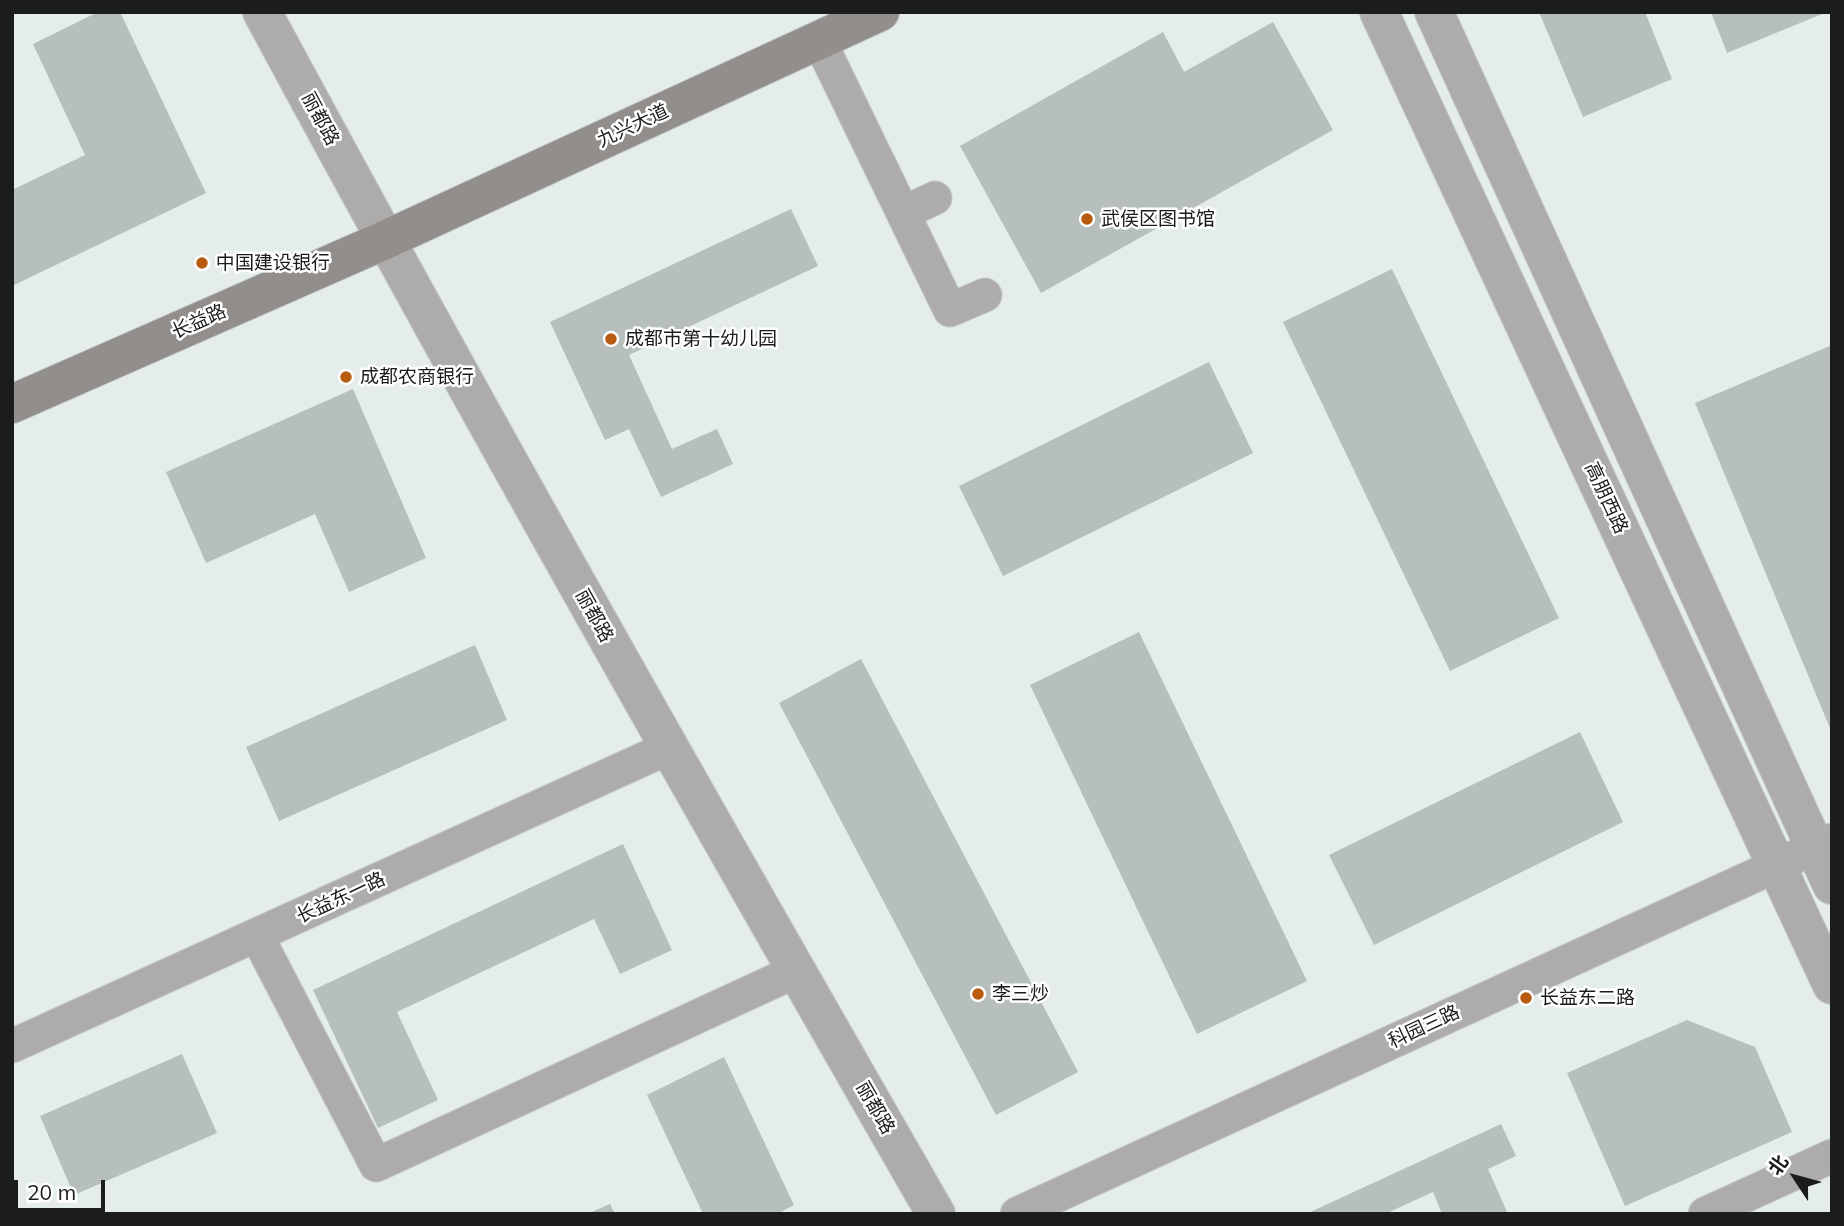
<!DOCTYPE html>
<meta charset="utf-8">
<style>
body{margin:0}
#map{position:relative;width:1844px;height:1226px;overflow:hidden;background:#e5ecec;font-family:Mulish,"Noto Sans SC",sans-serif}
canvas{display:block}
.frame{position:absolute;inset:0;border:14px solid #1b1d1d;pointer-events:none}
.north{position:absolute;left:1760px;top:1142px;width:70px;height:70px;-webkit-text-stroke:5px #fff;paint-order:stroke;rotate:306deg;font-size:19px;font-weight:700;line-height:28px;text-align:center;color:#1b1d1d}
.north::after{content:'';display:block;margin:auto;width:24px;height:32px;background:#1b1d1d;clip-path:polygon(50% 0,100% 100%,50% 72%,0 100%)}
.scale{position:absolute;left:14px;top:1180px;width:91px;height:32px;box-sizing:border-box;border:4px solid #1b1d1d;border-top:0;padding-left:9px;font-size:21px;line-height:24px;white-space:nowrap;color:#1b1d1d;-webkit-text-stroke:5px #fff;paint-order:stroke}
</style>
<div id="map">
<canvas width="1844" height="1226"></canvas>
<div class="frame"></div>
<div class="north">北</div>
<div class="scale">20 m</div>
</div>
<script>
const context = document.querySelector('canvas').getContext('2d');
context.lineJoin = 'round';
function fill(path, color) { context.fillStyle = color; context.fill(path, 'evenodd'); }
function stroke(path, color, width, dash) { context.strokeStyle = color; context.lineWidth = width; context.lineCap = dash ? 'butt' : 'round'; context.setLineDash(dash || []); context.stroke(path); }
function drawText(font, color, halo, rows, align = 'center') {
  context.font = font + ' Mulish,"Noto Sans SC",sans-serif'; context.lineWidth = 5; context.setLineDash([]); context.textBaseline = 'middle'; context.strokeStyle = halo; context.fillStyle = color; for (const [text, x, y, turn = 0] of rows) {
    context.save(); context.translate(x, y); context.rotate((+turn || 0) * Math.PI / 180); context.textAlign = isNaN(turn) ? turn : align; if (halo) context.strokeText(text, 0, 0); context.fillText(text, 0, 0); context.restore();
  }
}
fill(new Path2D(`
 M98 12H120L206 193 12 286V190L85 155 33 44Z
 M1539 12H1645L1672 79 1583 117Z
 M1711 12H1827L1727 53Z
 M1273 22 1333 130 1041 293 960 146 1163 32 1184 72Z
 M791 209 818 266 629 355 672 449 717 429 733 464 661 497 629 429 605 440 550 322Z
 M1392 269 1559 618 1450 671 1283 322Z
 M1832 345V733L1695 403Z
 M1209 362 1253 453 1003 576 959 486Z
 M353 389 426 558 349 592 315 514 206 563 166 472Z
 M1139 632 1307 981 1197 1034 1030 685Z
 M475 645 507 720 279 821 246 747Z
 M861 659 1078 1072 996 1115 779 703Z
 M1580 732 1623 822 1374 945 1329 855Z
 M623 844 672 950 620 974 594 919 397 1012 438 1100 378 1128 313 990Z
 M1687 1020 1755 1047 1792 1132 1625 1206 1567 1073Z
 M182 1054 217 1133 74 1195 40 1116Z
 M724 1057 794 1205 777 1214H703L647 1095Z
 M1501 1124 1516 1156 1488 1169 1508 1214H1442L1433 1192 1385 1214H1306Z
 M610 1204 615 1214H587Z`), '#b7bebe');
const minor = new Path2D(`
 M819 40 950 310 985 295
 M903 213 935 198
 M257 936 376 1165 796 971
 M12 1046 668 748
 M1017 1214 1832 840
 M1705 1214 1832 1156`);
const tertiary = new Path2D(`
 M262 12C480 417 707 816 936 1214
 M1379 12 1832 985
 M1434 12 1832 885`);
const secondary = new Path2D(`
 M12 404 385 240 880 12`);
stroke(minor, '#c1c7c7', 35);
stroke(tertiary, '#c1c7c7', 40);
stroke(secondary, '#c1c7c7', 40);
stroke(minor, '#aeacab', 33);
stroke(tertiary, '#aeacab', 38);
stroke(secondary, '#918e8c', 38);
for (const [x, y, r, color] of [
 [1087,219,7,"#b85a0f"],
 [202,263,7,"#b85a0f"],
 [611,339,7,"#b85a0f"],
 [346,377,7,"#b85a0f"],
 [978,994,7,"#b85a0f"],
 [1526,998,7,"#b85a0f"]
]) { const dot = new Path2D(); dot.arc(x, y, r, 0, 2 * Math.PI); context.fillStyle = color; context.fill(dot); stroke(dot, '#fff', 2.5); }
drawText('19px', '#1b1d1d', '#fff', [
 ["丽都路",320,119,62],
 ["九兴大道",633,126,-25],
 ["长益路",199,322,-24],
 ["高朋西路",1606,498,65],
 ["丽都路",594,616,61],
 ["长益东一路",341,898,-25],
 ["科园三路",1424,1027,-25],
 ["丽都路",875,1108,60]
]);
drawText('19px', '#1b1d1d', '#fff', [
 ["武侯区图书馆",1101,219],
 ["中国建设银行",216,263],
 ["成都市第十幼儿园",625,339],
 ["成都农商银行",360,377],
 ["李三炒",992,994],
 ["长益东二路",1540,998]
], 'left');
</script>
